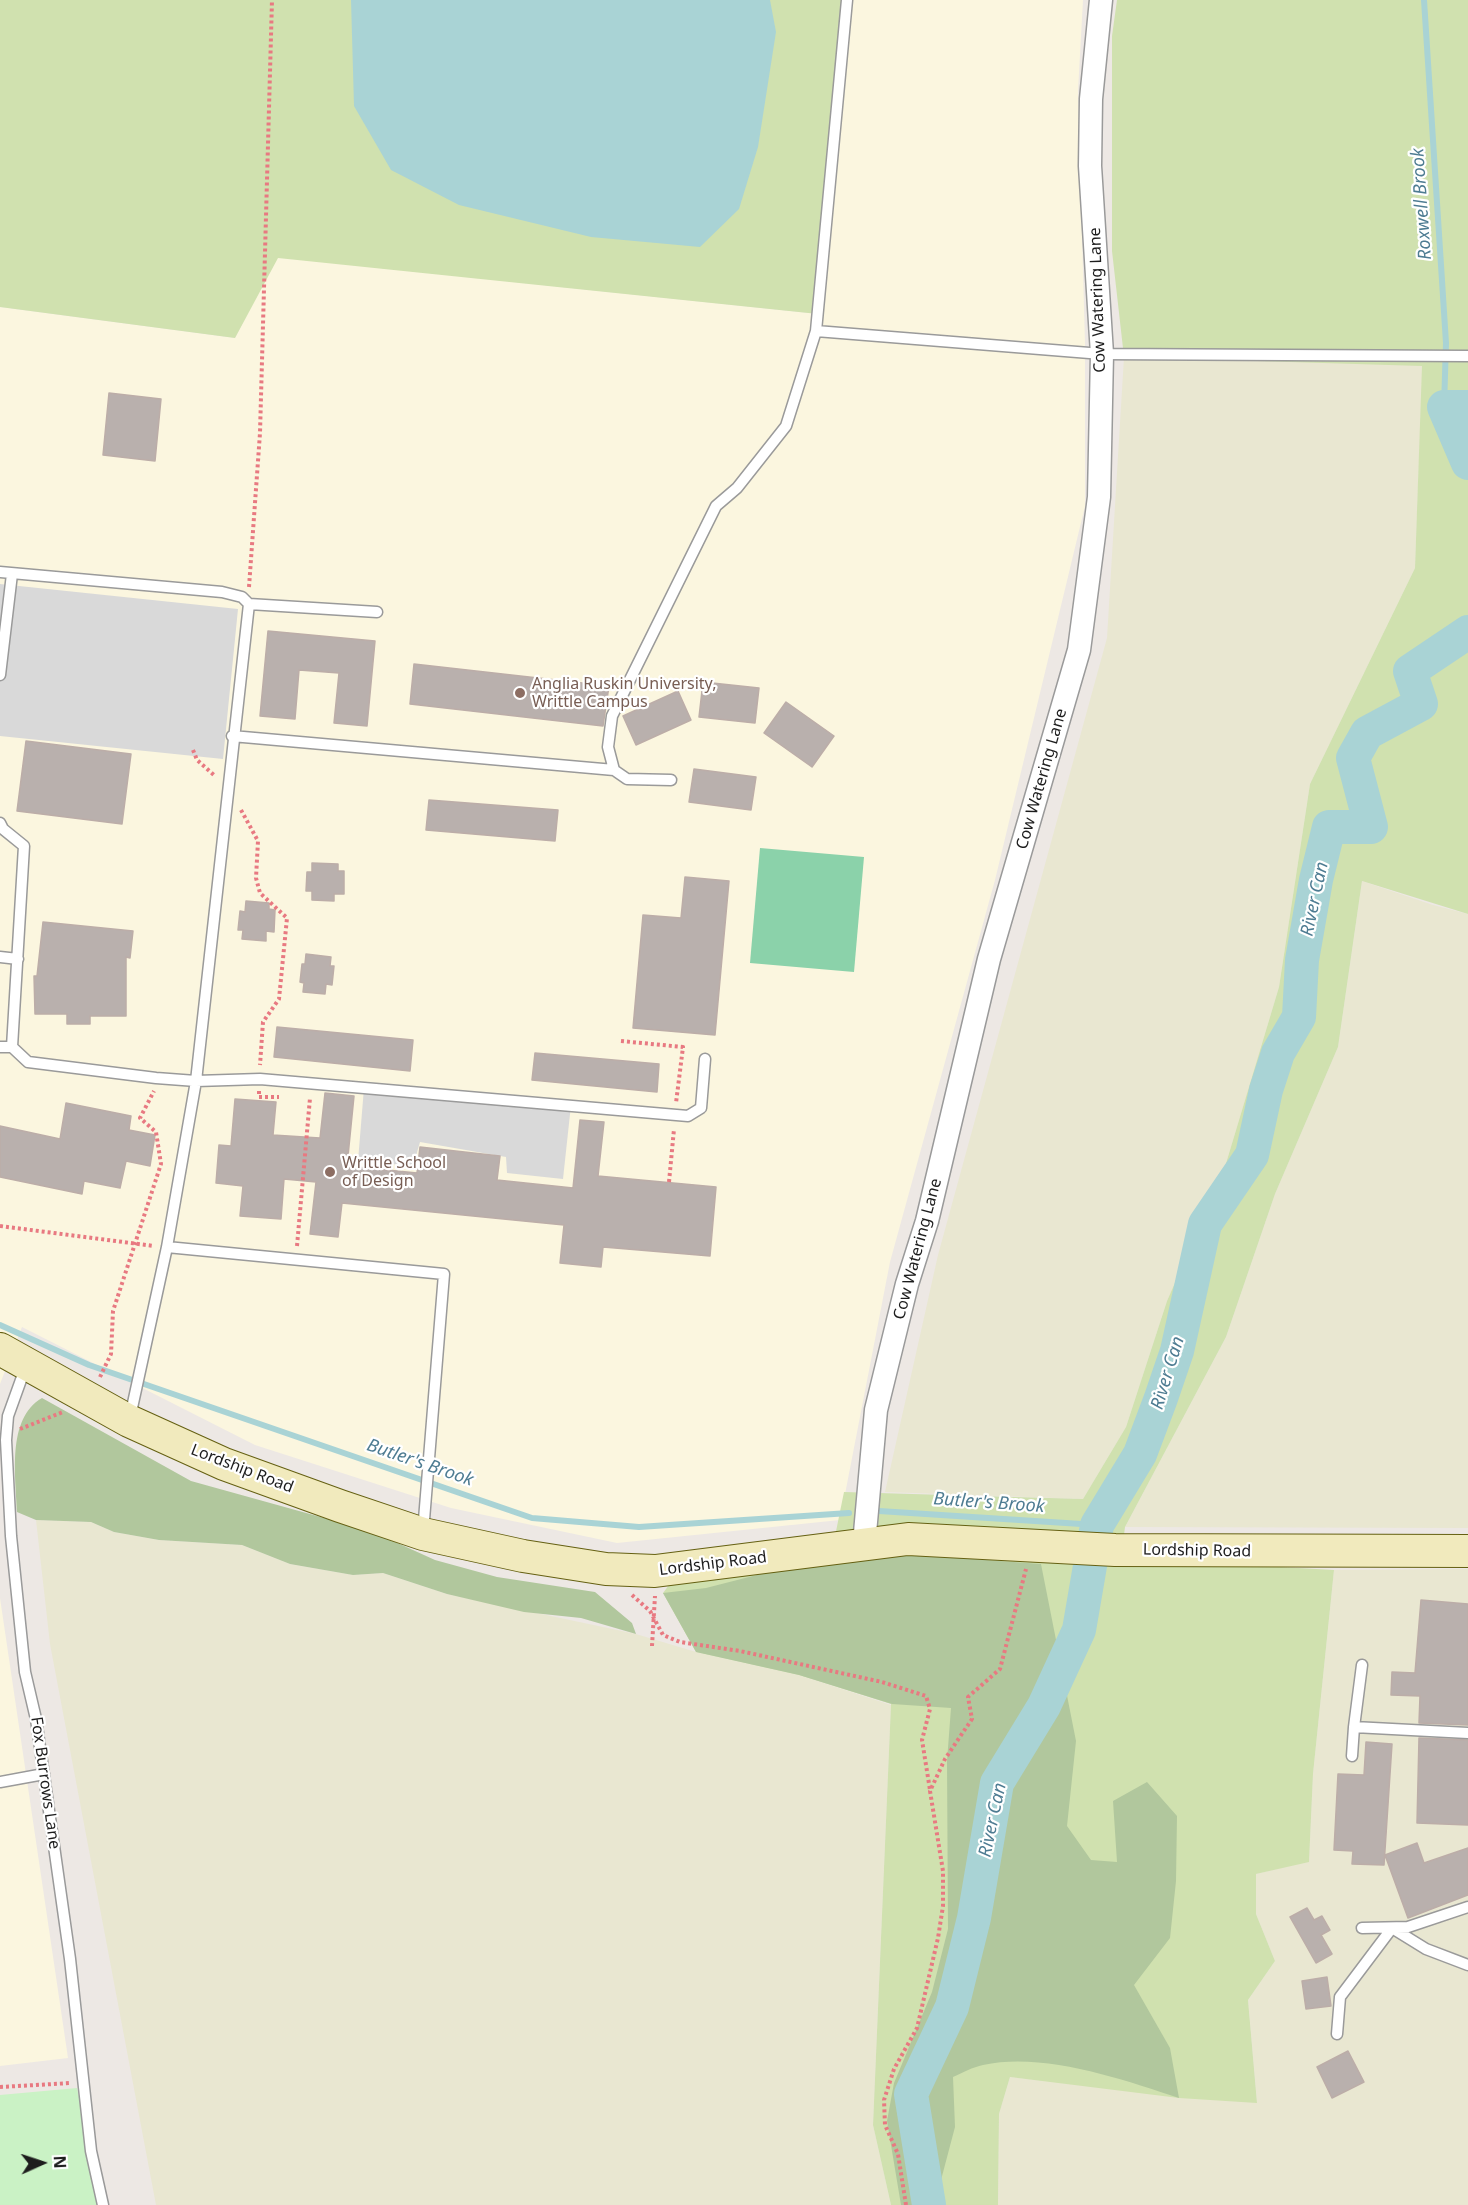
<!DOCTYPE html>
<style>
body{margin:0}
#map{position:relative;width:1468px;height:2205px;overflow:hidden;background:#ede8e4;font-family:"Noto Sans",sans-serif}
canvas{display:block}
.north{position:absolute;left:12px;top:2133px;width:60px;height:60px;-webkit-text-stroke:4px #fff;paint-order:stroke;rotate:87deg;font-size:16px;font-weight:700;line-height:24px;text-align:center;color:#1d1d1d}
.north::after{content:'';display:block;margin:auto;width:21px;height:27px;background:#1d1d1d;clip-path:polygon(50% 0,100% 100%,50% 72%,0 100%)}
</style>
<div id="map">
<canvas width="1468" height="2205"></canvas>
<div class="north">N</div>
</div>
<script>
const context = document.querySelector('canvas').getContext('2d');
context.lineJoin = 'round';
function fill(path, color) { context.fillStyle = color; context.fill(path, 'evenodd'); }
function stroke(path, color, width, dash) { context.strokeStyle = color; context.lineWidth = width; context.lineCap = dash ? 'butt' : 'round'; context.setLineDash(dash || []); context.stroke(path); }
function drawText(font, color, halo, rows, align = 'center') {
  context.font = font + ' "Noto Sans",sans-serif'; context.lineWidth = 4.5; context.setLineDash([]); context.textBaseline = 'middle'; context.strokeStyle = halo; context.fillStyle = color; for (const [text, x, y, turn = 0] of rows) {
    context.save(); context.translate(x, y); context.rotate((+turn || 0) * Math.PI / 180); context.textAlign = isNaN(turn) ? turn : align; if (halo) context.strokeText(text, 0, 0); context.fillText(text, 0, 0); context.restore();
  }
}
fill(new Path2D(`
 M843 0H1083L1078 91 1085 344V506L995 880 890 1262 840 1520 617 1543 451 1508 255 1445 22 1327 0 1384V307L235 338 277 257 818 314Z
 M0 1598 68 2058 0 2066Z`), '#fbf6df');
fill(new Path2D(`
 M1423 356 1415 568 1310 784 1279 987 1224 1170 1167 1301 1126 1427 1083 1499 885 1492 938 1255 1107 638 1124 357Z
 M1362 881 1433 905 1468 914V1528L1125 1527 1226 1337 1275 1194 1338 1047Z
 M36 1520 91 1522 114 1532 159 1540 242 1545 290 1564 353 1575 383 1573 447 1594 636 1634 696 1652 799 1675 891 1705 873 2125 891 2205H156L50 1644Z
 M1468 1569V2205H998L999 2114 1010 2077 1257 2102 1248 2000 1275 1961 1256 1914V1874L1309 1861 1313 1774 1334 1570Z`), '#e9e7d1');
fill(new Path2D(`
 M0 0H843L818 314 278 258 235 338 0 307Z
 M1117 0H1468V914L1362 881 1338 1047 1275 1194 1226 1337 1125 1527 1121 1558 1334 1570 1313 1774 1309 1862 1256 1874V1914L1275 1961 1248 2000 1257 2103 1179 2098 1010 2077 999 2114 998 2205H891L873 2125 891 1704 799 1675 696 1652 663 1593 669 1585 831 1556 844 1492 1083 1499 1126 1427 1167 1301 1224 1170 1279 987 1310 784 1415 568 1422 366 1124 357 1112 251V36Z`), '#d0e1af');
fill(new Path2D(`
 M42 1398 191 1481 371 1531 435 1560 497 1577 595 1592 632 1623 636 1634 581 1618 524 1612 447 1594 383 1573 353 1575 290 1564 242 1545 159 1540 114 1532 91 1522 36 1520 17 1512C16 1477 6 1419 42 1398Z
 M919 1555 1041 1564 1076 1741 1067 1826 1091 1860 1117 1862 1113 1801 1147 1782 1177 1816 1176 1881 1170 1938 1134 1985 1170 2048 1179 2098C1121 2079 1044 2052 983 2065 973 2067 962 2073 953 2077L955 2127 941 2180 944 2205H901L887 2121 894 2083 932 1992 948 1929 947 1761 951 1708 892 1704 799 1675 696 1652 663 1593 706 1588 831 1556Z`), '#b1c79d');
fill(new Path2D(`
 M77 2088 103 2205H0V2095Z`), '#caf2c5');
fill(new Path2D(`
 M760 848 864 857 854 972 750 963Z`), '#8bd2aa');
fill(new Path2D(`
 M0 584 238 609 223 759 0 736Z
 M364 1088 571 1105 563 1179 507 1173 506 1157 420 1142 413 1166 358 1161Z`), '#d9d9d9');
fill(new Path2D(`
 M351 0H770L776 32 758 147 739 209 700 247 591 237 459 205 391 170 354 106Z`), '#a9d3d5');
stroke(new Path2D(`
 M1424 0 1446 343 1444 407
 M0 1325 89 1365 532 1518 639 1527 849 1513
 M879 1511 1097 1525`), '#a9d3d5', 6);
stroke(new Path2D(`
 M1468 407H1444L1468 463
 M929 2205 911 2094 952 2007 974 1918 997 1783 1044 1706 1079 1630 1097 1525 1140 1454 1161 1398 1177 1351 1205 1224 1252 1155 1266 1090 1278 1053 1299 1017 1302 960 1316 880 1329 827H1371L1353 758 1367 733 1421 704 1410 671 1468 632`), '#a9d3d5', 34);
const building = new Path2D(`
 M109 393 161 399 155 461 103 455Z
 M268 631 375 641 367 726 334 723 339 673 299 670 295 719 260 716Z
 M414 664 609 686 603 726 410 704Z
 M703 682 759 688 755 723 699 717Z
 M678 691 691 720 636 745 623 716Z
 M786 702 834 736 812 767 764 733Z
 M26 741 131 754 122 824 17 811Z
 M694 769 756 777 751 810 689 802Z
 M429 800 558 810 555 841 426 830Z
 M312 863 338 864V871H344V894H334V901L312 900V891H306L307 872H312Z
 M685 877 729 881 715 1035 633 1028 643 915 681 918Z
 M246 901 269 903V909L275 910 274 932 266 931V941L242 939 243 930H238L240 911 245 912Z
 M43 922 133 931 130 958 126 957V1016H90V1024H67V1014H35L34 976H37Z
 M306 954 331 957 330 966H334L332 985 326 984 325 994 303 992 304 983 300 982 302 964H305Z
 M277 1027 413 1040 410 1071 274 1057Z
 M535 1053 659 1064 657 1092 532 1080Z
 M325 1093 354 1096 347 1166 417 1173 420 1147 500 1156 497 1180 573 1188 580 1120 604 1122 598 1176 716 1187 710 1256 603 1247 601 1267 560 1263 564 1225 342 1203 338 1237 310 1234 316 1182 284 1179 281 1219 240 1216 243 1186 216 1183 219 1145 231 1146 235 1099 276 1102 273 1135 320 1138Z
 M66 1103 131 1116 129 1130 155 1135 150 1166 126 1161 120 1188 84 1181 82 1194 0 1177V1126L60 1139Z
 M1421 1600 1468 1604V1725L1419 1723 1420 1696 1391 1695 1392 1672 1415 1673Z
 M1419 1738 1468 1740V1825L1417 1823Z
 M1366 1742 1392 1744 1384 1865 1352 1864 1353 1851 1334 1850 1338 1774 1364 1775Z
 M1417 1843 1424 1863 1468 1848V1895L1408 1918 1385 1855Z
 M1307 1908 1314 1920 1322 1916 1330 1930 1321 1935 1332 1954 1316 1963 1290 1917Z
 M1327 1977 1331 2006 1306 2009 1302 1981Z
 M1348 2051 1364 2082 1332 2098 1317 2067Z`);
fill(building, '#b9b0ad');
stroke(building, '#bcada8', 1.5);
const lane = new Path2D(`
 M816 331 847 0
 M0 572 222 592 242 597 249 604 377 612
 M0 675 12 574
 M232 736 614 770
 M671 780 627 779 614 770 608 747 612 716 716 506 737 488 786 426 816 331 1102 354 1468 356
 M0 823 3 829 24 846 12 1047
 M0 957 18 959
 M0 1047H12L28 1062 156 1078 196 1081 260 1079 688 1116 701 1108 705 1059
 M167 1247 444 1274 423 1532
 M26 1366 8 1416 6 1440 11 1536 25 1672 36 1719 70 1959 91 2151 103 2205
 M130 1417 167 1247 196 1081 249 604
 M1362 1665 1354 1727 1468 1733
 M1352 1756 1354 1727
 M0 1782 44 1774
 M1362 1928 1408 1927 1468 1907
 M1337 2034 1340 1997 1392 1928 1426 1949 1468 1965`);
const street = new Path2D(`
 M864 1544 876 1410 907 1284 927 1221 989 959 1079 650 1099 497 1102 354 1090 166 1091 99 1101 0`);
const secondary = new Path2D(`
 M0 1349 129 1421 224 1464 340 1506 423 1534 523 1556 606 1569 655 1571 908 1539 1115 1550 1468 1551`);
stroke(lane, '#9a9a9a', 13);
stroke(street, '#9a9a9a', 25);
stroke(secondary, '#656012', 34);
stroke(new Path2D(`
 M249 587 260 433 272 0
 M193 750 197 760 215 776
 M241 810 258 841 256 878 260 893 287 918 279 999 263 1022 260 1065
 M621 1041 683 1047 676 1103
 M259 1091V1097H279
 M669 1182 674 1129
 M0 1226 154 1246
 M297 1246 310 1098
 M100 1377 111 1354 113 1311 161 1164 156 1132 140 1118 154 1091
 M20 1429 63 1412
 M632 1595 650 1611 663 1635 680 1642 740 1651 882 1682 926 1696 930 1709 922 1740 930 1790
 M652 1646 655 1596
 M0 2087 71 2083
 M906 2205 898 2154 885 2125 884 2100 894 2069 917 2028 938 1938 943 1906V1871L930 1791 945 1759 972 1719 968 1697 1000 1669 1026 1569`), '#e87981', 4, [3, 3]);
stroke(lane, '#fff', 10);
stroke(street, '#fff', 22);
stroke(secondary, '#f1eabd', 32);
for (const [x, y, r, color] of [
 [520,693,6,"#8d6e63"],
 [330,1172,6,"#8d6e63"]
]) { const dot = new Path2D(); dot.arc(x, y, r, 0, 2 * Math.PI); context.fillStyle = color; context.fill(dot); stroke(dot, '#fff', 2); }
drawText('16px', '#1d1d1d', '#fff', [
 ["Cow Watering Lane",1098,300,-92],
 ["Cow Watering Lane",1042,779,-74],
 ["Cow Watering Lane",918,1249,-75],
 ["Lordship Road",242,1469,21],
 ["Lordship Road",1197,1551,1],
 ["Lordship Road",713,1564,-7],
 ["Fox Burrows Lane",45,1783,82]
]);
drawText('16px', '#785e54', '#fff', [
 ["Anglia Ruskin University,",532,684],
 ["Writtle Campus",532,702],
 ["Writtle School",342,1163],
 ["of Design",342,1181]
], 'left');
drawText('italic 18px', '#4e7c92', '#fff', [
 ["Roxwell Brook",1422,204,-94],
 ["River Can",1315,899,-78],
 ["River Can",1168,1373,-73],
 ["Butler's Brook",420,1463,19],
 ["Butler's Brook",989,1503,4],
 ["River Can",993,1820,-78]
]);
</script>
